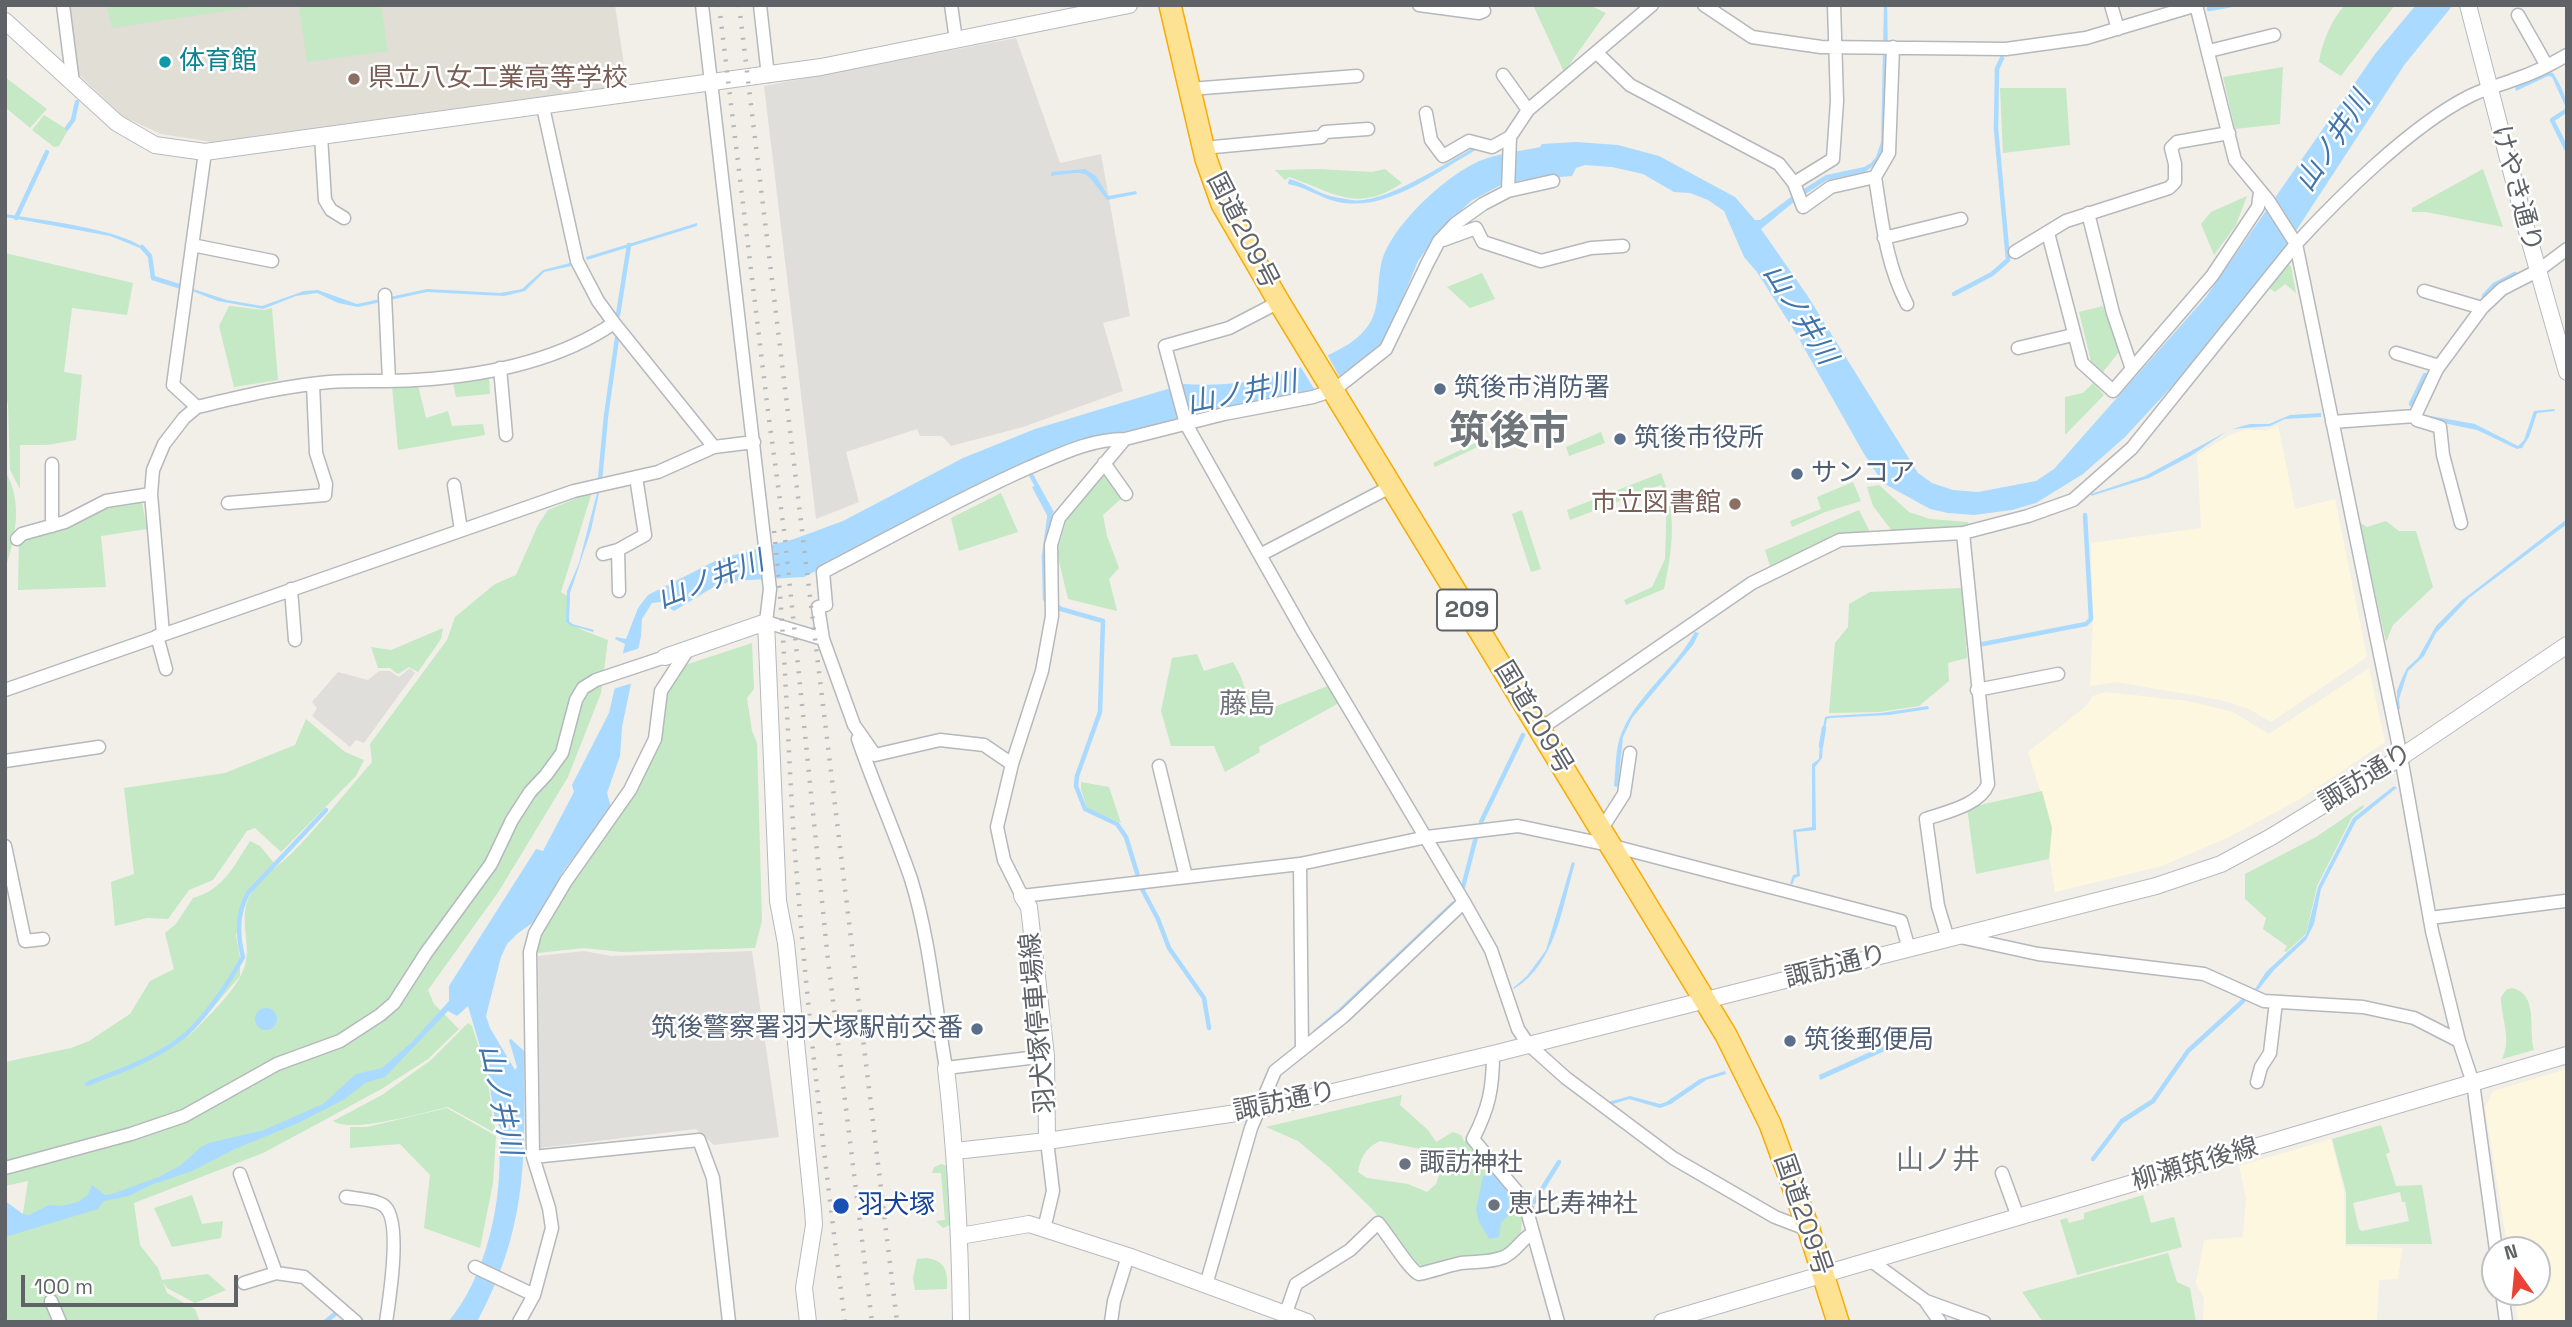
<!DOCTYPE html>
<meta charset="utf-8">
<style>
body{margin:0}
#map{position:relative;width:2572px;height:1327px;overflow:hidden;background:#f1efe8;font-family:"Space Grotesk",sans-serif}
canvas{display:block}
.frame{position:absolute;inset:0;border:7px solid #5f6368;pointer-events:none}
.north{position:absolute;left:2481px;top:1236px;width:70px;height:70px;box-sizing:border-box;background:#fff;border:2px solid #bfc1c3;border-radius:50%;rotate:345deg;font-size:19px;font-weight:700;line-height:28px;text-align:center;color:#5f6368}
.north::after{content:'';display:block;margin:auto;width:24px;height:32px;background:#ea4335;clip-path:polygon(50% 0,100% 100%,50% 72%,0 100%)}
.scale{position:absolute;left:21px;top:1275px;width:217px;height:32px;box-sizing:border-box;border:4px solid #5f6368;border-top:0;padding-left:9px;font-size:21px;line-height:24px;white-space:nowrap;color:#5f6368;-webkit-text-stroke:5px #fff;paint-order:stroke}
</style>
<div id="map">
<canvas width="2572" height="1327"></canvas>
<div class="frame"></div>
<div class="north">N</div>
<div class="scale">100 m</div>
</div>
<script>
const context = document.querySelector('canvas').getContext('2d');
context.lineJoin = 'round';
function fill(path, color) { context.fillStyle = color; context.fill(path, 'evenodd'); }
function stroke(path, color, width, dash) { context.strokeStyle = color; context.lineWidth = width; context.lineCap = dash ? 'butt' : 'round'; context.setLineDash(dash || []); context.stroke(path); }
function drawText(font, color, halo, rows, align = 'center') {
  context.font = font + ' "Space Grotesk","Noto Sans JP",sans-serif'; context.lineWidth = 5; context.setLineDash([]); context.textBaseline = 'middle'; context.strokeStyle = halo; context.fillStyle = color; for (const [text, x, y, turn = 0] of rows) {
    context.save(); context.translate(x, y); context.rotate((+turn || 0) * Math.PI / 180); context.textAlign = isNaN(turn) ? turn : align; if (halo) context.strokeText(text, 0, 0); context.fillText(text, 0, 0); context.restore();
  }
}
fill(new Path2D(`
 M2278 425 2295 509 2335 499 2367 657 2271 722 2249 709 2221 700 2116 682 2090 686 2093 621 2091 543 2201 528 2197 455 2230 435 2247 429 2266 431Z
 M2369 668 2385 742 2300 799 2229 837 2162 866 2055 892 2049 855 2052 828 2028 752 2085 707 2093 696 2105 692 2187 701 2233 712 2269 734Z
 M2567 1069V1322H2518L2514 1292H2537V1250H2508L2485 1108 2493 1091Z
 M2331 1139 2344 1192 2345 1246 2402 1248 2398 1279 2379 1280 2377 1322H2203L2204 1298 2196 1283 2204 1240 2243 1237 2246 1198 2239 1166Z`), '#fef7e0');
fill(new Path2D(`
 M1016 38 1060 163 1101 154 1130 316 1103 323 1123 391 1023 427 951 446 942 436H920L917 429 846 452 859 502 816 519 764 86Z
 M410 668 415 673 364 743 356 740 350 747 312 716 317 708 312 702 338 672 368 680 379 671H390L399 677Z
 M584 951 611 956 752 951 779 1137 714 1145 696 1129 540 1148 538 956Z`), '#e0deda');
fill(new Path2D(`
 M69 5H615L627 85 212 142 161 134 124 117 76 72Z`), '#e1ded6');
fill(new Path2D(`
 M106 5H266L112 28Z
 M310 5H381L388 51 307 62 299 7Z
 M1533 5H1589L1606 13 1564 72Z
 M2345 5H2395L2341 76 2319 62C2322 43 2331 20 2345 5Z
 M2283 67 2280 124 2235 129 2223 77Z
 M5 77 47 109 30 128 5 107Z
 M2000 88H2066L2070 145 2003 153Z
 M44 115 68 130 59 146 54 147 32 130Z
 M1318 169 1372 172 1385 169 1402 183C1356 214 1334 192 1289 177L1285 180 1275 170Z
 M2483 169 2503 227 2426 212H2412V208Z
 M2247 196 2236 225 2214 255 2201 224 2211 212Z
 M5 253 133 283 127 315 72 308 64 372 82 375 76 440 47 445H20V489L10 470 8 405 5 388Z
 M2286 264 2291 266 2296 293 2285 284 2275 292 2269 288Z
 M1482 273 1495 299 1470 308 1447 287Z
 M229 306 264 310 272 308 278 380 234 387 219 326Z
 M2103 306 2119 352 2103 372 2091 361 2079 312Z
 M489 376 490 394 456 397 453 383Z
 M2093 383 2104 395 2065 435V397L2083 393Z
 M418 385 426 418 448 411 452 426 483 424 485 435 398 450 392 386Z
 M1601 432 1605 443 1569 456 1566 447Z
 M1484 439 1486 443 1435 467 1433 463Z
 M5 471C23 501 16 537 5 569Z
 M1104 472 1122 498 1103 515 1107 536 1119 568 1109 579 1117 611 1068 599 1057 553 1067 518Z
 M1661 473C1677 512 1673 548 1664 589L1626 605 1624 600 1652 587 1665 559 1667 495 1661 485 1570 520 1567 510Z
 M1853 482 1861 501 1825 512 1792 527 1790 521 1821 509 1817 497Z
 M1879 485 1909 512 1930 519 1968 522 1969 526 1892 531 1873 506 1867 487Z
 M592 492 561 592 570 598 568 621 582 630 608 640 601 693 568 777 499 891 428 990 434 1004 459 1029 428 1059 383 1088 319 1123 263 1153 134 1203 140 1245 158 1268 162 1280 208 1274 226 1290 195 1303 167 1288 163 1282 167 1293 195 1309 200 1322H10L5 1317V1233L21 1226 28 1181 5 1186V1062L71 1048 89 1041 130 1014 150 981 174 969 165 933 176 924 193 898C223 890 234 866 250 841L260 846 274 863 246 893 236 936 240 957V976L184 1041C203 1021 242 987 246 961 250 941 239 919 249 897 258 879 276 868 290 855 319 826 345 793 372 762L370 744 447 640 455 617 495 584 516 575 538 525 548 510Z
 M1001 493 1018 532 959 551 951 518Z
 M142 503 147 529 101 536 106 587 18 590 19 540 69 528 99 510Z
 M1522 510 1541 569 1531 572 1512 514Z
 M1859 510 1870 532 1836 534 1770 566 1765 550Z
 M2386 521 2399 531H2416L2433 587 2393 625 2386 642 2359 522 2367 527Z
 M1962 588 1967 658 1948 663 1949 681 1919 706 1879 712 1829 713 1835 643 1848 627 1849 604 1870 592Z
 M443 628 441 639 418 672 409 667 398 674 390 668H378L371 647 391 650Z
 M752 643 754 689 747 698 752 731 757 743 762 921 755 948 621 952 584 948 538 953 537 942 571 883 637 787 666 693 685 665Z
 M1197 654 1204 671 1233 662 1241 677 1254 715 1330 685 1339 703 1259 747 1260 752 1225 772 1214 746H1171L1161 711 1172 658Z
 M306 719 345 752 364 760 356 776 281 852 255 828 247 831 213 880 189 890 168 919 147 918 115 926 111 882 134 874 124 788 225 773 295 745Z
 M1081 782 1109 787 1121 823 1087 808 1081 789Z
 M2042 791 2052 828 2049 859 1976 874 1967 808Z
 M2363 805 2364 807 2352 817 2317 886 2306 934 2286 952 2284 951 2287 946 2263 929 2266 918 2245 899V874L2316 837Z
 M2512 988C2539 994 2528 1029 2534 1050L2502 1059C2512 1039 2501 1018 2501 997L2506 990Z
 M468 1023 472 1026 487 1073 493 1121 497 1134 448 1107C425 1112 351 1134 333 1121L382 1095 431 1060Z
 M1402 1095 1400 1105 1428 1130 1436 1142 1453 1132 1461 1135 1464 1141 1471 1140 1523 1203 1521 1235 1505 1254 1428 1268 1418 1265 1371 1208 1329 1167 1298 1141 1266 1127ZM1380 1141 1435 1152 1446 1157 1436 1184 1427 1192 1408 1184 1367 1178 1358 1172C1361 1156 1366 1148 1380 1141Z
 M447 1108 496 1136 493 1183 480 1248 424 1228 430 1175 400 1144 350 1148V1127H367Z
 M2381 1125 2390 1152 2386 1154 2396 1186 2422 1185 2432 1244H2346V1192L2332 1139ZM2400 1192 2402 1202H2405L2409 1221 2362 1231 2359 1229 2353 1203Z
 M942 1164 946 1166 947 1172 950 1225 943 1228 936 1221 945 1220 941 1173H932L934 1167Z
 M192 1195 202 1224 223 1221 221 1238 172 1247 154 1208Z
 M2143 1195 2151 1223 2174 1217 2182 1247 2077 1275 2060 1220 2067 1218 2069 1223 2084 1219V1213Z
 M2168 1253 2177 1282 2190 1288 2196 1322H2043L2022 1292Z
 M927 1258C946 1261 948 1272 947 1289L915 1290 913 1278 917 1259Z`), '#c5e8c5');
fill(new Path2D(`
 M1884 5H1887L1888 53 1883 152 1877 163 1865 172 1827 180 1795 201 1761 229 1807 295 1918 473 1932 483 1953 490 1978 492 2036 481 2054 469 2206 297 2375 54 2416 5H2453L2405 64 2288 243 2253 292 2177 381 2125 437 2083 474 2036 503 2012 510 1974 515 1948 513 1930 509 1883 483 1864 454 1795 332 1757 272 1744 257 1724 211 1708 200 1690 193 1674 192 1643 174 1612 167 1585 165 1576 168 1572 176 1522 180 1499 186 1471 201 1438 233 1418 261 1386 339 1363 362 1316 391 1122 432 1062 448 997 477 804 577 731 581 712 588 674 611 661 602 652 603 642 619 641 636 622 727 620 756 607 793 611 807 564 870 535 921 517 934 507 944 501 957 486 1016 490 1028 515 1070 517 1067 509 1040 511 1039 524 1051C525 1156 529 1225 477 1322H448C486 1278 503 1200 499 1143L502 1142 500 1127 495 1121 488 1074 468 1006 457 1016 448 1011 385 1077 365 1083 345 1099 298 1123 235 1149 192 1171 151 1185 129 1196 104 1201 98 1209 5 1237V1201L23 1214 29 1215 49 1205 62 1206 78 1202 88 1195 92 1185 105 1195 112 1194 159 1177 181 1165 201 1147 209 1143 264 1130 323 1104 356 1074 382 1068 411 1043 449 1001V986L536 849 543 851 574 792 572 785 609 713 625 644 615 639 616 637 626 639 638 608 648 595 719 559 794 539 843 521 963 458 1035 429 1184 384C1234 387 1279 380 1324 357 1343 348 1358 341 1370 323 1380 306 1377 283 1381 265 1388 228 1448 173 1482 160 1501 153 1521 151 1540 147L1542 144 1576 142 1618 145 1659 156 1735 197 1755 220H1760L1791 197 1826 175 1864 167 1871 163 1876 157 1881 142Z
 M2549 72 2553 73C2560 84 2567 97 2567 110L2552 77 2548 76 2516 91 2515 87Z
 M1475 147 1476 150C1434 173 1388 212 1338 202 1320 198 1306 187 1288 184L1289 179C1302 182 1312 189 1324 194 1332 197 1342 198 1351 200 1384 205 1445 163 1475 147Z
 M1085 169 1096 176 1108 196 1136 191 1137 194 1107 200C1082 169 1093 171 1051 176V172Z
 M5 214C34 219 129 230 145 250L110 236 17 219 5 217Z
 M697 223V226L587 260 586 257Z
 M570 263 571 266 544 272 525 291 504 296 427 292 358 307 338 303 317 293 296 296 263 309 218 301 192 291 193 289 227 300 262 306 304 291 318 290 357 304 427 289 500 293 522 289 543 270Z
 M2554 409 2555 411 2537 413 2529 437 2522 448 2517 449 2477 430 2424 419 2425 415 2475 424 2518 446 2524 440 2534 411Z
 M2321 413V417L2285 419 2270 426 2232 429 2250 424H2269L2290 415Z
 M2226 432 2189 457 2149 478 2091 496V494L2145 476Z
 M1039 485 1054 512 1048 517 1032 487Z
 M597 493H599L591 530 570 593 569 621 572 624 594 630 593 632 570 625 566 622 567 591 579 563Z
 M2567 519V524L2469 598 2436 633 2424 656 2408 671 2399 699 2400 709H2397V691L2402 678 2407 668 2418 658 2436 626 2461 601Z
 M1695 632 1699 633 1693 645 1632 718 1623 737 1618 785 1617 787 1614 786C1616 770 1615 747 1622 732 1638 694 1675 669 1695 632Z
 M1928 706 1929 709 1889 715 1830 718 1827 719 1824 734 1822 733 1825 717 1829 716 1881 713Z
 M1820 741 1823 742 1822 758 1815 767 1816 830 1796 832 1800 876 1795 878 1792 885 1790 884 1793 875 1797 874 1793 830 1812 827V764L1819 759Z
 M2394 786 2397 788 2394 790 2356 821 2321 889 2314 924 2306 940 2274 970 2258 990 2255 989 2266 972 2306 935 2318 887 2353 818Z
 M1572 862 1575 863C1562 907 1556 963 1514 989L1513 988 1527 976 1546 950Z
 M255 1019a11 11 0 1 1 22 0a11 11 0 1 1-22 0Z
 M1921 1029 1925 1033 1820 1080 1819 1075Z
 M1725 1071 1726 1074 1706 1080 1671 1104 1660 1108 1629 1099 1610 1105 1608 1102 1630 1096 1660 1104 1666 1102 1700 1079Z
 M1493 1174 1508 1192 1512 1212 1501 1222 1499 1237 1489 1239 1479 1222 1476 1210 1483 1176Z`), '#aadaff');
fill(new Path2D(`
 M1326 352 1340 378 1316 392 1300 366Z
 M643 647 636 682 610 690 618 655Z`), '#f1efe8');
stroke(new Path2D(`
 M2209 9 2231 5
 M2567 110 2552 120 2567 150
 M67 128 73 120 77 102
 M16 218 47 152
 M142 247 150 256 153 278 185 288
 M1954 294 1992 274 2008 260 1996 129 1997 69 2002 58
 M2484 296 2494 285 2515 274
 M618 315 629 245
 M2411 404 2425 375
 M1029 471 1038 488
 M600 480 606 416 617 338
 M1050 512 1044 556 1045 599 1061 609 1103 621 1100 712 1077 776 1076 786 1085 809 1117 824 1126 837 1142 889 1158 919 1169 948 1204 998 1209 1028
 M1983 644 2086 624 2091 619 2085 515
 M1821 746 1824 728
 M1481 822 1523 735
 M1463 887 1476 837
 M1315 1032 1341 1010 1453 904
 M87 1084C119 1071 153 1060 180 1039 203 1022 230 981 243 957 237 934 237 914 248 893L326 810
 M2093 1159 2122 1121 2153 1101 2188 1051 2243 1001
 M1534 1202 1559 1162
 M325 1322 335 1314`), '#aadaff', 4.5);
const street = new Path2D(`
 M63 5 73 83
 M702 5 770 589 766 622 823 639 854 725 875 755 940 740 984 745 1012 764
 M760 5 768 76
 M951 5 956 40
 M1419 5 1479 13 1484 11
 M1704 5 1752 37 1821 47 2006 49 2086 38 2197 5
 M2111 5 2118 29
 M2196 5 2235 160 2268 200 2296 244 2401 757 2432 931 2459 1041 2473 1083 2496 1250
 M2518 15 2547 66
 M2209 51 2274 35
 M1597 53 1630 85 1779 164 1794 183 1833 159 1837 101 1834 5
 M1503 75 1528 110
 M1190 89 1357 76
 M543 107 577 261 598 301 614 323 714 447 754 442
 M1426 113 1431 140 1443 156 1469 141 1492 147 1510 137
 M321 136 325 200 331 210 344 218
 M1203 148 1321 137 1325 132 1368 129
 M205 152 173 385 197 407C240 397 284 386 329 382 357 380 386 382 415 380 483 376 557 362 614 323
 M1875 177 1889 153 1893 47
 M1553 181 1508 191 1483 204 1455 224 1439 241 1428 262 1386 349 1334 390 1313 397 1224 414 1125 439 1059 518 1051 545 1052 616 1042 671 1012 764 997 827 1004 860 1022 896 1300 864 1427 837 1518 826 1609 845 1901 921 1909 949
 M1794 183 1803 207 1831 187 1875 177C1882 221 1886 264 1907 304
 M1508 191 1510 137 1528 110 1652 5
 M2088 213 2113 313 2132 369
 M2048 233 2082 363 2113 391 2212 276 2258 207 2260 192
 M1884 238 1961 219
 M1443 240 1476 228 1483 242 1541 261 1591 248 1623 246
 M192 245 272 261
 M2015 252 2066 221 2169 188 2175 182V164L2171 148 2177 142 2229 133
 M2424 291 2482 308
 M385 295 389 381
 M1279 302 1229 328 1165 346 1186 424 1304 633 1464 902 1491 950 1518 1029 1528 1044 1566 1078 1673 1158 1775 1217 1809 1230
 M2018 348 2073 335
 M2396 353 2439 366
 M500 368 506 435
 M2415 416 2417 420 2440 427 2443 455 2461 523
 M2332 422 2415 416 2437 369 2482 308 2502 289 2539 270 2567 249
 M1104 463 1126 494
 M52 464V526
 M454 485 461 530
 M228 503 325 495 326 484 316 453 313 384
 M17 539 22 534 65 522 106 501 151 494
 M618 550 619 591
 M603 554 618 550 645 535 636 477
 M1260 555 1392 486
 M291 589 295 640
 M163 634 151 494 153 470 164 444 184 418 197 407
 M157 636 166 669
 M823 639 818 607 826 605 823 572C891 537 958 499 1028 468 1059 455 1090 439 1125 439
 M5 690 574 491 658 472 714 447
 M1977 690 2058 674
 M1540 729 1752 583 1840 540 1963 533 2028 516 2073 500 2132 448 2296 244C2339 197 2411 126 2468 97 2483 89 2498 86 2513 80 2532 74 2550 65 2567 55
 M858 739C874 786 895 832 911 879 930 940 935 1006 946 1068L1046 1056
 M5 761 99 747
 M1159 766 1186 877
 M1601 830 1624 794 1630 753
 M5 846 25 941 43 939
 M1300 864 1302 1049
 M2430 918 2565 901
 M1960 937 2038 954 2204 974 2264 1001 2363 1007 2414 1018 2459 1041
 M1948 939 1938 906 1926 819C1946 812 1980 805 1988 784L1963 533
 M1493 1054C1493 1088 1489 1108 1473 1139L1524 1200 1558 1322
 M2257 1082 2261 1067 2270 1053 2276 1002
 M533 1157 699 1140 713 1178 729 1322
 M5 1168 131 1134 184 1116 277 1064 340 1041 380 1015 394 1003 426 953 491 864 512 820 530 792 546 775 562 753 576 700 583 688 596 680 665 657
 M2002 1173 2018 1217
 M240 1174 276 1273 304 1277 356 1322
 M346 1197C357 1199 374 1199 383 1205 403 1217 389 1301 386 1322
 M1044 1229 1053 1191 1047 1141
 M1870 1260 1926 1301 1984 1322
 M475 1267 534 1295
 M1208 1278 1251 1128 1275 1071 1344 1016 1464 902
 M244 1283 276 1273
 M2502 1292 2506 1322
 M51 1301 60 1322
 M1926 1302 1940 1322
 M1288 1307 1296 1284 1350 1250 1378 1223C1387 1233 1410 1271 1419 1274 1433 1271 1447 1266 1461 1263 1476 1261 1490 1263 1504 1257 1517 1251 1521 1239 1533 1233
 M519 1322 534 1295 552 1228 549 1208 533 1157 530 952 535 933 566 881 630 790 655 739 661 691 689 648
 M1111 1322 1114 1301 1128 1256`);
const secondary = new Path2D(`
 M2468 5 2528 235 2567 372
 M5 21 117 123 155 145 205 152 821 67 1129 5
 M665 657 766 622 778 901 786 943 813 1210 814 1225 804 1288 808 1322
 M1022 896 1029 907 1046 1056 1047 1141
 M946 1068C956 1153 960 1237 961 1322
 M955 1151 1047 1141 1257 1110 1493 1054 2156 886 2221 864 2271 837 2401 757 2567 645
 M960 1236 1029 1224 1128 1256 1307 1322
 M1662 1322 2567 1055`);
const highway = new Path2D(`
 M1170 5 1206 159 1222 204 1279 302 1726 1035 1770 1124 1809 1230 1838 1322`);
stroke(street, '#b5b8bc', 15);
stroke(secondary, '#b6babf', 18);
stroke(highway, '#f9ab00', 24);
stroke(street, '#fff', 12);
stroke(secondary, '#fff', 16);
stroke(highway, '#fde293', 21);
stroke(new Path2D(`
 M719 5 768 411 785 538 828 960 872 1322
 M739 5 897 1322
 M774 531C786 638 787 746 795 853 807 1010 825 1166 845 1322`), '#b6b7b8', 4.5, [2, 9]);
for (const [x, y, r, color] of [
 [165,62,7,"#0f9aa8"],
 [354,79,7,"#8d6e63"],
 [1440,389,7,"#5c6f8a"],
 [1620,439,7,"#5c6f8a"],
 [1797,474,7,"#5c6f8a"],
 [1735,504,7,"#8d6e63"],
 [977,1029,7,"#5c6f8a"],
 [1790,1041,7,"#5c6f8a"],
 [1405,1164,7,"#6b7280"],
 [1494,1205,7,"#6b7280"],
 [841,1206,9,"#1a4fb4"]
]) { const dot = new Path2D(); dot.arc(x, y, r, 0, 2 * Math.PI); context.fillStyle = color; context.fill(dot); stroke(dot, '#fff', 2.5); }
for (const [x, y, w] of [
 [1467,610,60]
]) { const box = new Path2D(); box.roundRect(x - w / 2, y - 20.5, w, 41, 5); context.fillStyle = '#fff'; context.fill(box); stroke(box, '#5f6368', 2); }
drawText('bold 24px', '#5f6368', null, [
 ["209",1467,610]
]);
drawText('26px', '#0d838f', '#fff', [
 ["体育館",179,62]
], 'left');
drawText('26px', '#785e54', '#fff', [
 ["県立八女工業高等学校",368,79],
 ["市立図書館",1721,504,"right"]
], 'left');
drawText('26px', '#5f6368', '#fff', [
 ["けやき通り",2516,189,75],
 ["国道209号",1242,231,63],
 ["国道209号",1533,718,59],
 ["諏訪通り",2366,778,-32],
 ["諏訪通り",1836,967,-14],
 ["羽犬塚停車場線",1039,1023,-95],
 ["諏訪通り",1285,1102,-12],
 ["柳瀬筑後線",2195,1165,-16],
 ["国道209号",1802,1215,71]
]);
drawText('26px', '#4e5e75', '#fff', [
 ["筑後市消防署",1454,389],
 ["筑後市役所",1634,439],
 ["サンコア",1811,474],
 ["筑後警察署羽犬塚駅前交番",963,1029,"right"],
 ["筑後郵便局",1804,1041]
], 'left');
drawText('26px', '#5b616d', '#fff', [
 ["諏訪神社",1419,1164],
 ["恵比寿神社",1508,1205]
], 'left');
drawText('26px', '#164399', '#fff', [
 ["羽犬塚",857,1206]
], 'left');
drawText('italic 28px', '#4174aa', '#fff', [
 ["山ノ井川",2334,142,-57],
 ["山ノ井川",1799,315,58],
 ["山ノ井川",1242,394,-12],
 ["山ノ井川",711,581,-21],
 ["山ノ井川",499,1100,78]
]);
drawText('28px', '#70757a', '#fff', [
 ["藤島",1247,705],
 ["山ノ井",1938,1161]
]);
drawText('bold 40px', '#70757a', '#fff', [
 ["筑後市",1509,433]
]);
</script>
